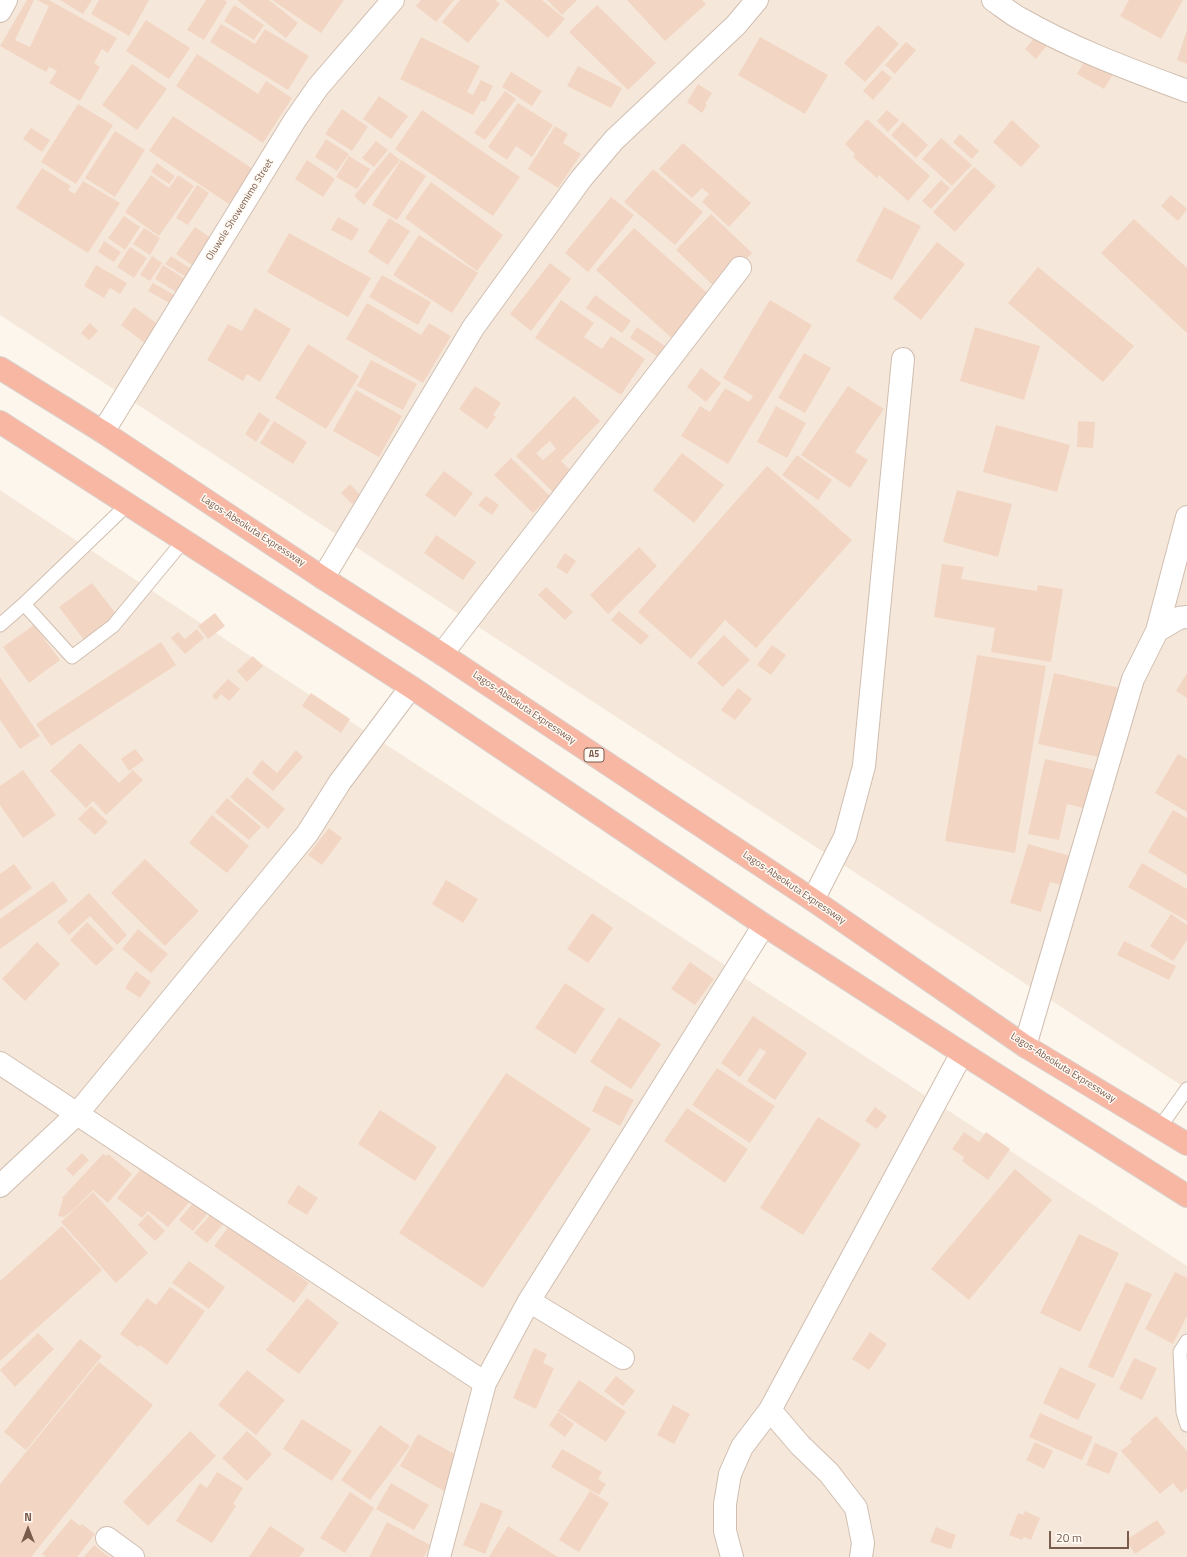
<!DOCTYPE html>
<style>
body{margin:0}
#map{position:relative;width:1187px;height:1557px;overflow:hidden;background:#fdf6ec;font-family:"Titillium Web",sans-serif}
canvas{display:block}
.north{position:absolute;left:8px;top:1509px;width:40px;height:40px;-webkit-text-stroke:3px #fffaf3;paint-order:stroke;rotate:0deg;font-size:11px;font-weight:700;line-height:16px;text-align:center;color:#7a5c4d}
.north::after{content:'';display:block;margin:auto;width:14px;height:18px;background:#7a5c4d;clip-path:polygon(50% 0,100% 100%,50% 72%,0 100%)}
.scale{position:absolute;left:1049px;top:1531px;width:80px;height:18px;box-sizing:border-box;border:2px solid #7a5c4d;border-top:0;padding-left:5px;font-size:12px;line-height:14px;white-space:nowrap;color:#7a5c4d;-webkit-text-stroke:3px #fffaf3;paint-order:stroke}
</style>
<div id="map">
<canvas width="1187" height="1557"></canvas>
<div class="north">N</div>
<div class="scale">20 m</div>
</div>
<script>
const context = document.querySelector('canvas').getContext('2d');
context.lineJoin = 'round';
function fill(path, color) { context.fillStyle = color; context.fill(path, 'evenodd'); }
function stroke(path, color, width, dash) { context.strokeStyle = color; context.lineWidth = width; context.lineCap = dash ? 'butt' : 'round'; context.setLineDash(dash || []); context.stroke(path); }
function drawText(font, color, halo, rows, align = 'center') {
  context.font = font + ' "Titillium Web",sans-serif'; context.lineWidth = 3; context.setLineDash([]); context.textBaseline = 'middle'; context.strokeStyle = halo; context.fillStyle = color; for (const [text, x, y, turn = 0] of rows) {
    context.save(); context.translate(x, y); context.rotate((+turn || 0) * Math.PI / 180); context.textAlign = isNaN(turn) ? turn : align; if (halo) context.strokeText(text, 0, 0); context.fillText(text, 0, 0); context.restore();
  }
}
fill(new Path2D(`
 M0 0H1187V1089L0 315Z
 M0 490 276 673 1187 1266V1557H0Z`), '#f5e8da');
fill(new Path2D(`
 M27 0H34L15 40 30 47 49 6 37 0H49L117 38 108 53 102 49 94 63 100 67 80 101 49 83 57 71 49 67 46 72 0 46Z
 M60 0H92L83 14Z
 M99 0H149L129 36 91 14Z
 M206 0H224L227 2 204 40 187 30Z
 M237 0H269L298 23 286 38Z
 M272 0H344L321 33Z
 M421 0H454L436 22 416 6Z
 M460 0H495L500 4 468 43 442 22Z
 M504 0H542L565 19 548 38Z
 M547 0H577L562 15Z
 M627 0H702L706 4 665 41Z
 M1129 0H1183L1161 39 1120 16Z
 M234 5 264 25 254 40 224 21Z
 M597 5 656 63 628 90 569 32Z
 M146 20 190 48 169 79 126 51Z
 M221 24 255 44 265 29 309 56 288 90 210 42Z
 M878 25 899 44 865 82 844 63Z
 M1187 30V64L1177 60Z
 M1037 35 1048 44 1036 59 1025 49Z
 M421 37 480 66 467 92 473 95 481 80 493 86 485 102 481 101 473 115 400 79Z
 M760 37 828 75 805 114 738 75Z
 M906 42 916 50 895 74 885 65Z
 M197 54 258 94 266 81 292 98 263 143 176 86Z
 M1088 55 1115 71 1104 89 1077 74Z
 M132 64 167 89 137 130 102 105Z
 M578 66 622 88 611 108 567 86Z
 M882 70 892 78 873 100 863 91Z
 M511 72 542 91 532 106 502 87Z
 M698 84 712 93 705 104 707 105 702 113 687 102Z
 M505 91 516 99 485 140 474 133Z
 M379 96 408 116 391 139 363 119Z
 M518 103 553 125 532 157 516 146 507 160 488 147Z
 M78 104 113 125 76 184 41 162Z
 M342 109 368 127 352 151 325 134Z
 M422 110 520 177 493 216 395 149Z
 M887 110 899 120 888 132 877 121Z
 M173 116 253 169 229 204 149 151Z
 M867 119 930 176 908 201 879 175 877 178 853 157 855 154 845 144Z
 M1012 120 1040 146 1021 167 993 142Z
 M903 122 928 145 916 158 891 135Z
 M555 126 568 134 563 143 581 154 558 188 528 169Z
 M31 128 50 140 42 152 23 139Z
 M115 131 145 150 115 197 85 178Z
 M960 134 979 151 972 159 953 142Z
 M941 138 972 165 952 186 922 159Z
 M326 139 349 154 337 171 315 157Z
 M376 141 388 150 374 167 362 158Z
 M683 143 751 203 729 227 702 202 709 194 702 188 692 198 659 169Z
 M390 152 400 160 364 205 354 196Z
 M349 156 370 169 357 189 336 177Z
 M307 160 335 179 323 197 295 179Z
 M401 160 426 176 397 220 372 205Z
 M157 163 175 176 169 184 151 172Z
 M974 167 996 186 955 232 933 212Z
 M42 168 71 186 68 190 75 194 83 181 120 203 88 253 16 208Z
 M653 169 703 212 675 245 624 202Z
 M151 175 169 188 178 175 194 186 159 236 125 212Z
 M941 180 950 188 931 209 922 201Z
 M431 182 503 235 477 271 405 218Z
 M197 185 209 193 188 225 176 218Z
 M1171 195 1187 209 1178 221 1161 206Z
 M611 197 634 215 588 272 565 253Z
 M884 207 921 226 892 280 856 261Z
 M711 214 752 253 717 289 676 250Z
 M124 216 140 227 125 250 108 238Z
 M338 217 359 229 352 241 331 230Z
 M389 218 410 231 388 265 368 252Z
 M1134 219 1187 268V333L1101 253Z
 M195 227 215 241 196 268 176 254Z
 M144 228 160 238 150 255 133 244Z
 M634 228 713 298 675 341 596 270Z
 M289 233 371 278 348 317 267 272Z
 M419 235 478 273 452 313 393 275Z
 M104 241 121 252 114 262 98 252Z
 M937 242 965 264 921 320 893 298Z
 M130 247 147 258 134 278 117 267Z
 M152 256 162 263 150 281 140 275Z
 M171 256 196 272 191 280 165 264Z
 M550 263 571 279 531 331 510 314Z
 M96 265 127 283 120 294 110 288 104 298 84 286Z
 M163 265 190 282 181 295 155 279Z
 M1038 267 1134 346 1103 382 1008 303Z
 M382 275 431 302 418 325 369 297Z
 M153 283 180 298 175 306 148 291Z
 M595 295 631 321 622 333 586 308Z
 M561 300 594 323 584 337 602 349 611 336 645 359 621 395 535 338Z
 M770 300 812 325 728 464 681 436 700 406 710 412 725 388 749 402 753 396 723 378Z
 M367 303 421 335 429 323 451 336 423 383 346 339Z
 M134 307 159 325 145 343 121 325Z
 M255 308 291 329 260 382 247 374 243 381 207 360 228 324 242 331Z
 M90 323 98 331 89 340 81 333Z
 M637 327 665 346 658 357 630 338Z
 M975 327 1040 346 1024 400 960 381Z
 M308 344 359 376 326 429 275 398Z
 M804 353 831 368 805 413 778 398Z
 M371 360 417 384 403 410 357 386Z
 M701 368 721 383 706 402 687 387Z
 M475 386 501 403 493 415 496 417 487 429 459 409Z
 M848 386 884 409 855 452 868 460 850 488 801 455Z
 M356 390 402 416 379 457 333 431Z
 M574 396 600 421 561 461 572 472 553 492 516 456ZM550 441 556 449 543 460 536 453Z
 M776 406 806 423 787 458 757 442Z
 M259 412 270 420 256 442 245 434Z
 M274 421 307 442 293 464 260 443Z
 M1078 421 1095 422 1093 448 1077 447Z
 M996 425 1070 445 1057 492 983 472Z
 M682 453 724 485 694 523 653 490Z
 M797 455 832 480 818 500 782 475Z
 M511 458 550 496 533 513 494 475Z
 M767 466 852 540 756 648 725 620 691 659 638 612Z
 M444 471 473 493 455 517 425 495Z
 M350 484 361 496 352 504 341 493Z
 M957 490 1012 504 998 557 943 542Z
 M486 496 499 505 492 515 478 505Z
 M436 535 476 562 463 580 424 553Z
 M639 547 657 566 608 614 590 595Z
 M565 553 576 561 567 574 556 567Z
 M942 564 964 567 961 579 1037 591 1038 585 1063 589 1051 662 991 652 995 628 934 617Z
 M92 583 117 615 84 640 59 607Z
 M546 587 573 612 565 620 538 595Z
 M619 611 649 636 641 645 611 620Z
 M215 613 225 626 208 639 198 626Z
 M34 625 60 660 29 683 3 647Z
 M197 629 204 638 185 654 171 638 178 632 185 639Z
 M724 635 750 660 723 687 697 663Z
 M161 642 176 665 51 746 36 724Z
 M772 645 786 655 771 675 757 665Z
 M977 655 1046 666 1015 853 945 841Z
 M253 656 263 666 247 682 237 671Z
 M1054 673 1124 689 1108 759 1038 744Z
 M1187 673V698L1176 691Z
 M0 677 40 736 20 749 0 720Z
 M228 679 240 689 229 701 221 694 216 700 212 696Z
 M738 688 752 699 735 720 721 710Z
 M311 693 350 719 341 733 302 706Z
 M80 743 119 783 133 770 143 780 106 815 93 801 86 808 50 771Z
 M135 749 144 760 129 771 121 759Z
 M296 750 303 757 273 791 252 773 262 760 277 773Z
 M1178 754 1187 759V812L1155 793Z
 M1045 759 1095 770 1087 809 1067 804 1059 840 1028 834Z
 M23 770 56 815 23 838 0 805V786Z
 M247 777 285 809 268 829 230 797Z
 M227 798 261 827 249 840 215 812Z
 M91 806 108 822 95 835 78 819Z
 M1173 810 1187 818V875L1148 852Z
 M212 815 249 846 227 873 189 843Z
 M329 828 342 838 322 865 308 855Z
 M1028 844 1074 857 1065 886 1050 882 1041 912 1010 903Z
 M145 859 199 911 165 946 111 893Z
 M1142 863 1187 889V921L1128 887Z
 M14 864 32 888 0 911V874Z
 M446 880 478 899 463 923 432 904Z
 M53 881 68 901 0 949V919Z
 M89 893 127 935 117 945 90 916 69 935 57 922Z
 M592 913 613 928 588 963 567 949Z
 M1171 914 1187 925V940L1173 961 1150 946Z
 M87 922 114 949 96 966 70 940Z
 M138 929 168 954 151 973 122 949Z
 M1124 941 1176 966 1169 980 1117 955Z
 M37 942 60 964 25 1001 2 979Z
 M690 962 714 979 695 1005 671 989Z
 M136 971 151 982 140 998 125 988Z
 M565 983 605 1009 575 1054 535 1028Z
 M753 1016 807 1053 775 1100 747 1081 766 1052 760 1048 740 1077 721 1063Z
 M619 1017 661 1044 631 1089 590 1062Z
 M717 1068 775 1106 750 1143 692 1105Z
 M506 1073 591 1129 483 1288 399 1233Z
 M605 1085 634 1100 620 1126 592 1111Z
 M875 1107 887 1116 877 1129 865 1121Z
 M687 1108 748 1149 725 1183 664 1141Z
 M380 1110 437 1147 415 1181 358 1144Z
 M818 1117 861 1144 803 1235 760 1208Z
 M964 1132 979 1142 986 1132 1010 1149 988 1180 962 1161 964 1157 952 1149Z
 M82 1153 89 1160 73 1176 66 1169Z
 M103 1154 106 1156 108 1154 132 1174 108 1203 93 1190 74 1209 64 1217 58 1216 63 1199 62 1198Z
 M145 1164 190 1201 168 1227 148 1211 142 1218 117 1198Z
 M1015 1169 1052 1200 969 1300 931 1269Z
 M298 1185 318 1198 307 1215 287 1203Z
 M93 1192 148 1253 116 1283 61 1222Z
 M193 1203 207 1214 193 1231 179 1220Z
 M212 1213 224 1223 207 1243 194 1233Z
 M148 1214 165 1231 155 1241 138 1225Z
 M62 1226 102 1270 0 1361V1281Z
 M229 1226 309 1283 294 1303 214 1246Z
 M1079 1234 1119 1253 1080 1332 1040 1313Z
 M189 1261 225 1287 209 1309 172 1283Z
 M1175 1272 1187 1278V1316L1173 1344 1145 1329Z
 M1126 1282 1152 1294 1113 1378 1088 1367Z
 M170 1287 205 1311 167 1365 140 1345 138 1347 120 1334 147 1298 156 1305Z
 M307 1298 339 1323 299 1374 266 1350Z
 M870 1332 887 1344 869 1370 852 1359Z
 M38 1333 54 1349 15 1387 0 1370Z
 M80 1339 102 1356 26 1450 4 1432Z
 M534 1348 547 1354 543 1363 554 1368 536 1409 513 1398Z
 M1134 1358 1157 1368 1142 1400 1119 1389Z
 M99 1362 153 1405 31 1557H0V1484Z
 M1060 1367 1096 1384 1078 1420 1043 1403Z
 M247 1370 285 1400 256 1435 218 1405Z
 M616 1376 635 1391 623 1406 604 1391Z
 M579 1380 626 1412 606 1442 558 1411Z
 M673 1405 690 1414 674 1444 657 1435Z
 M558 1412 574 1424 565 1437 549 1425Z
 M1040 1413 1093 1437 1082 1460 1029 1437Z
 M1156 1416 1187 1451V1488L1181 1493 1173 1483 1160 1494 1121 1451 1132 1442 1130 1439Z
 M302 1419 352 1451 332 1481 283 1449Z
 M380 1425 410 1446 370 1500 341 1480Z
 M190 1431 216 1456 148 1526 123 1502Z
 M247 1431 272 1454 247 1481 222 1458Z
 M418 1434 462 1458 444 1491 400 1466Z
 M1035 1442 1053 1451 1044 1469 1026 1460Z
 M1095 1443 1118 1453 1109 1474 1086 1465Z
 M562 1449 602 1472 598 1479 606 1484 599 1495 551 1467Z
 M217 1472 243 1488 233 1504 236 1506 212 1543 176 1521 200 1483 207 1488Z
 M391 1483 429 1505 414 1530 376 1509Z
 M590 1491 609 1503 579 1552 559 1540Z
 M350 1492 374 1508 345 1553 320 1538Z
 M481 1502 503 1511 485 1554 463 1545Z
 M1025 1511 1040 1518 1031 1540 1024 1537 1022 1540 1009 1535 1018 1513 1023 1515Z
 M71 1519 80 1526 82 1524 95 1534 77 1557H46L42 1554Z
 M1157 1520 1166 1533 1135 1554 1126 1540Z
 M387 1522 430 1545 424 1557H369Z
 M270 1526 305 1549 299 1557H249Z
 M508 1526 558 1557H489Z
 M936 1527 956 1535 951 1549 930 1542Z
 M94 1545 109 1557H84Z`), '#f3d5c3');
const lane = new Path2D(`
 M128 504 24 604 72 657 113 626 184 540
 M0 625 24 604
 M1160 1127 1187 1089
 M1187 1341 1180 1352 1183 1412 1187 1425`);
const street = new Path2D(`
 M993 0C1002 6 1011 14 1021 19 1073 49 1131 70 1187 91
 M0 11 6 0
 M103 432 295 120 318 87 393 0
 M323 578 473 328 581 179 614 140 736 25 757 0
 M1157 631 1187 517
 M442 654 740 268
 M813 900 845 837 864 766 903 359
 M1025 1046 1133 679 1157 631 1179 618 1187 617
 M0 1063 485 1383
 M0 1186 77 1114 307 834 340 782 411 687
 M529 1301 623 1358
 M107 1538 133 1557
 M439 1557 485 1383 529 1301 764 925
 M732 1557 725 1531V1504L730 1474 742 1447 770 1410
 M861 1557 863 1543 856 1508 829 1473 800 1445 770 1410 962 1053`);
const highway = new Path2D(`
 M0 368 103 432 323 578 442 654 813 900 1025 1046 1187 1144
 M0 422 411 687 764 925 962 1053 1187 1196`);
stroke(lane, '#d1beb0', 15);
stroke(street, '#d1beb0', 24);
stroke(highway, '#dad1cd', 24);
stroke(lane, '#fff', 13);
stroke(street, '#fff', 22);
stroke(highway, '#f7b7a3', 22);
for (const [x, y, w] of [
 [594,755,20]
]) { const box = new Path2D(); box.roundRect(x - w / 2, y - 7, w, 14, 3); context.fillStyle = '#fffaf3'; context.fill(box); stroke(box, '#7a5c4d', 1); }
drawText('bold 9px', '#7a5c4d', null, [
 ["A5",594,755]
]);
drawText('10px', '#7a5c4d', '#fffaf3', [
 ["Oluwole Showemimo Street",240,210,-58],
 ["Lagos-Abeokuta Expressway",253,531,33],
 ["Lagos-Abeokuta Expressway",524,708,34],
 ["Lagos-Abeokuta Expressway",794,888,34],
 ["Lagos-Abeokuta Expressway",1063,1068,32]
]);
</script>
